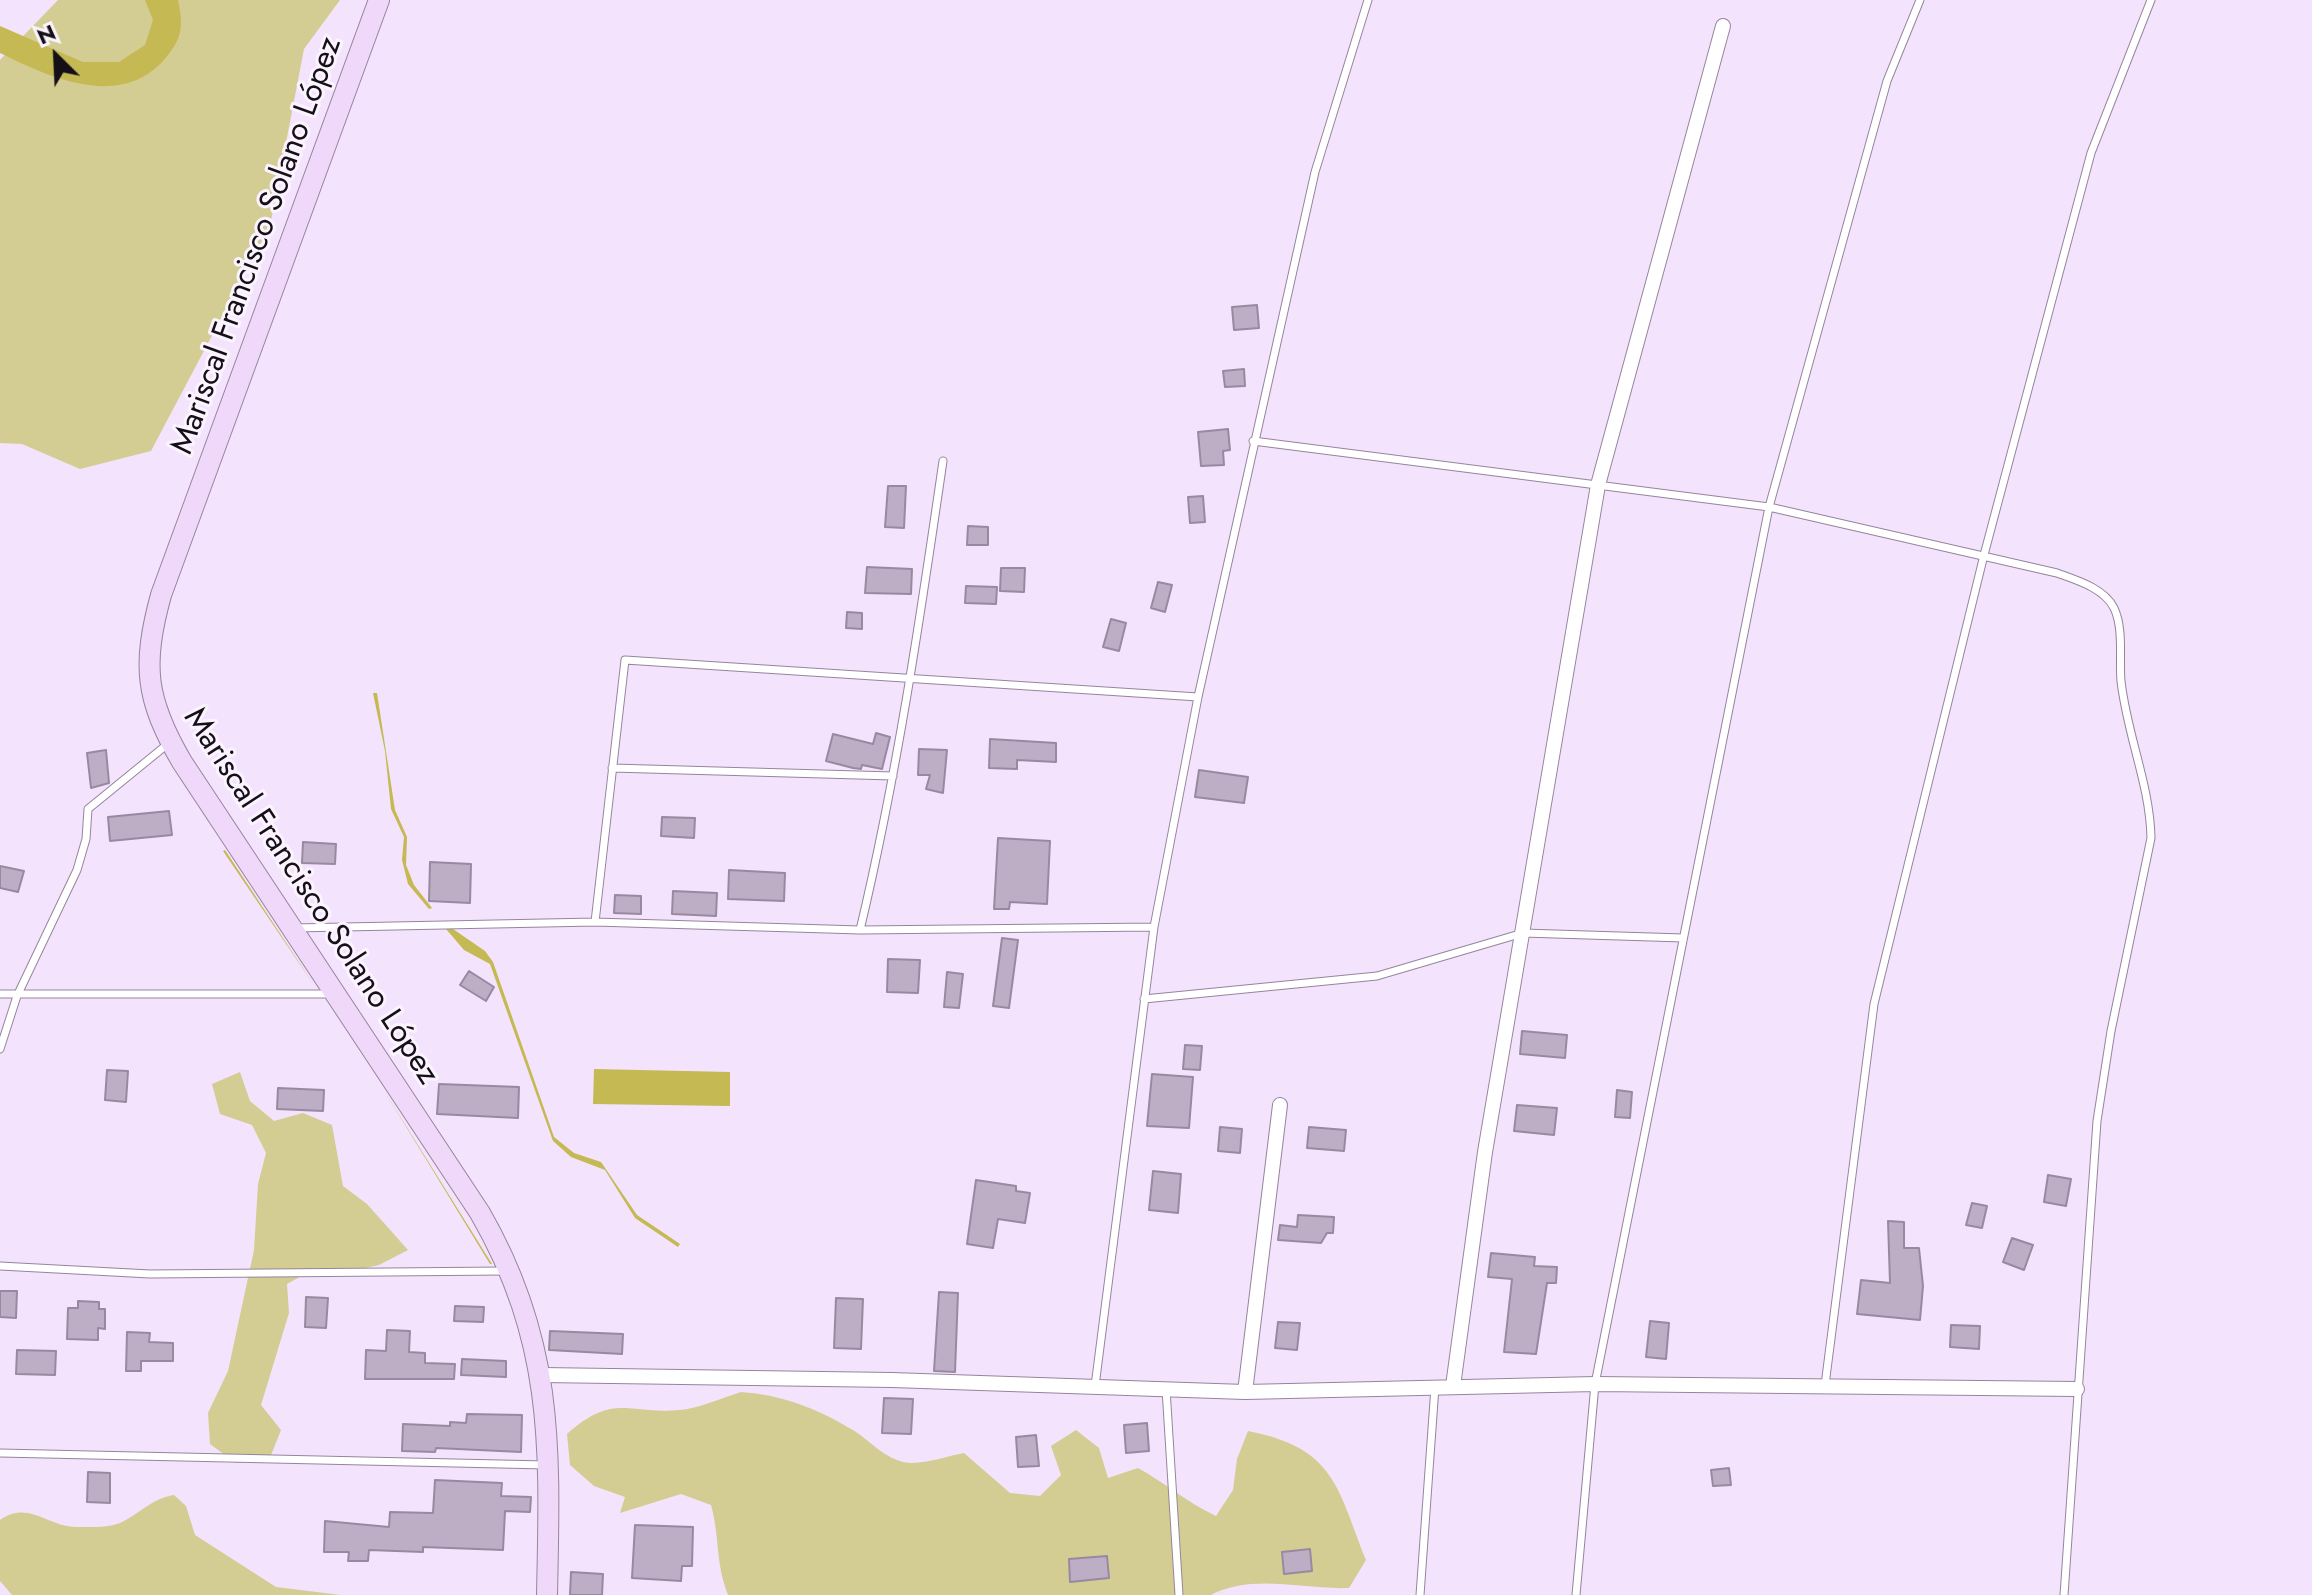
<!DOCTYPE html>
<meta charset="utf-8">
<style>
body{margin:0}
#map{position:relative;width:2312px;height:1595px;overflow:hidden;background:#f4e3fc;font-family:Jost,sans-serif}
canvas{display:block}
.north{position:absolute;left:16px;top:16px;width:80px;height:80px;-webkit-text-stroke:6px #fbf4ff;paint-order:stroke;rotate:336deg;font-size:22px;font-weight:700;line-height:32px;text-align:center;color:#151018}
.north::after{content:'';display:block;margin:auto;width:28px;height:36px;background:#151018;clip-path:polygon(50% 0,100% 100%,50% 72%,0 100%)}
</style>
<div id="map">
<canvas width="2312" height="1595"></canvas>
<div class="north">N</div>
</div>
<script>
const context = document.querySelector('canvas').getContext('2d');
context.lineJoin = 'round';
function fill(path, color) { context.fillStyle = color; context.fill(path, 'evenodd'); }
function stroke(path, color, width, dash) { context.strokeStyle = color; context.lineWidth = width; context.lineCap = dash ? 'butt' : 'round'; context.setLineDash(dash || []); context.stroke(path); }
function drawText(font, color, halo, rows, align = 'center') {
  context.font = font + ' Jost,sans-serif'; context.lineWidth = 6; context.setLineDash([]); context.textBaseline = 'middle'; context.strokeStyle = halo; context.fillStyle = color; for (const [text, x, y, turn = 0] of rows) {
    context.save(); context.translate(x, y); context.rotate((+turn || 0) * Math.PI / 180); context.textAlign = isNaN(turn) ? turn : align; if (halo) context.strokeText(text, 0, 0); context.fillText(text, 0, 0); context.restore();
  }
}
fill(new Path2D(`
 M58 0H340L304 49 270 226 151 451 80 469 22 444 0 443V60Z
 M240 1072 250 1101 274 1121 303 1113 332 1125 343 1186 367 1204 408 1250 379 1265 348 1272 316 1268 287 1284 289 1313 261 1405 281 1430 269 1460 236 1463 210 1444 208 1413 228 1371 254 1250 258 1184 266 1153 252 1125 220 1114 212 1084Z
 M741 1392C782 1395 816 1408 851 1429 870 1440 881 1456 903 1462 920 1466 947 1456 964 1453L1010 1493 1040 1496 1061 1475 1051 1446 1076 1430 1099 1448 1108 1478 1138 1468C1165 1483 1188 1503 1216 1516L1233 1490 1237 1459 1248 1431C1335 1448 1337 1487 1366 1560L1349 1588C1303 1590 1253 1573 1211 1595H728C715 1562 720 1538 711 1505L681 1494 620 1513 625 1497 594 1486 570 1465 567 1434C615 1392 627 1415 680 1410 700 1408 722 1398 741 1392Z
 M174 1495 186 1506 195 1535 276 1587 341 1595H12L0 1581V1520C28 1500 48 1527 76 1527 91 1527 106 1528 120 1523 140 1514 152 1498 174 1495Z`), '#d3cd94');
fill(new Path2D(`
 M145 0H178C184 28 182 40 162 62 117 109 49 77 0 53V26L83 62H119L145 45 153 20Z
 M373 693H377L395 810 407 837 406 865 414 885 432 908 429 909 408 884 402 860 404 837 391 809 385 751Z
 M225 850 314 985 223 851Z
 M446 929H453L485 951 493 962 554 1137 574 1153 601 1162 637 1215 680 1244 678 1247 635 1218 605 1170 571 1157 553 1141 490 964 464 950Z
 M594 1069 730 1072V1106L593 1104Z
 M383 1089 492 1264H490Z`), '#c4b952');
const building = new Path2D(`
 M1257 305 1259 328 1234 330 1232 307Z
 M1244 369 1245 386 1225 387 1223 371Z
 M1228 429 1230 450 1223 451 1224 465 1201 466 1198 432Z
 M888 486H906L904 528 885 527Z
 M1203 496 1205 522 1190 523 1188 497Z
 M968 526 988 527V545H967Z
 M867 567 912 569 911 594 865 593Z
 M1001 568H1025L1024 592 1000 591Z
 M1158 582 1172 585 1165 612 1151 608Z
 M966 586 997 587 996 604 965 603Z
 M847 612 862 613V629L846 628Z
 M1111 619 1126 623 1119 651 1103 647Z
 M876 733 890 737 882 769 862 765 861 769 853 768 826 761 833 734 873 744Z
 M990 739 1056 743V762L1017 760V769L989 768Z
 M919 749 947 750 943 793 926 789 930 775H918Z
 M106 750 109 783 91 788 87 753Z
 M1199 770 1248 777 1244 803 1195 797Z
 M169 811 172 835 110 841 108 817Z
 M662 817 695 818 694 838 661 836Z
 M998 838 1050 841 1047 904 1010 902 1009 909H994Z
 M303 842 336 844 335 864 302 863Z
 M430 862 471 864 470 903 429 901Z
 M0 866 24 871 18 892 0 888Z
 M729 870 785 873 784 901 728 899Z
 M673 891 717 893 716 916 672 914Z
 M615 895 641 896V914L614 913Z
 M1002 938 1018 940 1009 1008 993 1006Z
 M888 959 920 960 918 993 887 992Z
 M469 971 494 987 486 1001 460 985Z
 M947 972 963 974 959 1008 944 1007Z
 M1522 1031 1567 1035 1565 1058 1520 1054Z
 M1185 1045 1202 1046 1200 1070 1183 1069Z
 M107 1070 128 1071 126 1102 105 1100Z
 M1152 1074 1193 1077 1189 1128 1147 1126Z
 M439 1084 519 1087 518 1118 437 1114Z
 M278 1088 324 1090 323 1111 277 1109Z
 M1617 1090 1632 1092 1630 1118 1615 1117Z
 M1517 1105 1557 1108 1554 1135 1514 1131Z
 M1220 1127 1242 1129 1240 1153 1218 1151Z
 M1309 1127 1346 1130 1344 1151 1307 1148Z
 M1153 1171 1181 1174 1178 1213 1149 1210Z
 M2048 1175 2071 1179 2066 1206 2044 1202Z
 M976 1180 1016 1186V1191L1030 1193 1025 1223 998 1219 993 1248 967 1244Z
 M1972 1203 1987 1206 1982 1228 1966 1225Z
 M1298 1215 1334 1217 1333 1233H1327L1321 1243 1278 1240 1280 1225 1297 1227Z
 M1888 1221 1904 1222V1248H1919L1923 1286 1920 1320 1857 1314 1861 1280 1890 1283Z
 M2012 1238 2033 1245 2024 1270 2003 1262Z
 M1491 1253 1535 1257 1534 1266 1557 1267 1556 1283H1547L1536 1354 1504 1352 1512 1279 1488 1277Z
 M0 1291H17L16 1318 0 1317Z
 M939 1292 958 1293 955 1372 934 1371Z
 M306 1297 328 1298 326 1328 305 1327Z
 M836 1298 863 1299 861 1349 834 1348Z
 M78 1301 99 1302V1309H105V1329L98 1328V1340L67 1339 68 1308H78Z
 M455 1306 484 1307 483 1322 454 1321Z
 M1650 1321 1669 1323 1666 1359 1646 1357Z
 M1278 1322 1300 1323 1297 1350 1275 1348Z
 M1951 1325 1980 1326 1979 1349 1950 1347Z
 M387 1330 410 1331 409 1352 425 1353V1363L455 1364 454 1379H365L366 1350 386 1351Z
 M550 1331 623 1334 622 1354 549 1350Z
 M127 1332 150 1333 149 1342 173 1343V1361H141V1371H126Z
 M17 1350 56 1351 55 1375 16 1374Z
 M462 1359 506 1361V1377L461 1375Z
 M884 1398 913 1399 911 1434 882 1433Z
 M467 1414 522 1415 521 1452 436 1448 435 1452 402 1451 403 1424 450 1426V1422L466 1423Z
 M1147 1423 1149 1451 1126 1453 1124 1425Z
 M1036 1435 1039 1466 1018 1467 1016 1437Z
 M1729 1468 1731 1485 1713 1486 1711 1470Z
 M88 1472 110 1473V1503L87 1502Z
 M435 1480 502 1483 501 1496 531 1497 530 1512 505 1511 503 1550 423 1547V1552L369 1550 368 1561H348L349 1552H324L325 1521 389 1527 390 1512 433 1513Z
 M635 1525 693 1527 692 1566H682L681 1581 632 1578Z
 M1310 1549 1312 1571 1284 1574 1282 1552Z
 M1107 1556 1109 1578 1070 1582 1069 1559Z
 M571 1572 603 1574 602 1595H570Z`);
fill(building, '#beaec5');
stroke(building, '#9989a0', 2);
const lane = new Path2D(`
 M1253 441 1769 507 2057 573C2076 580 2104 588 2114 608 2124 629 2119 659 2121 681 2127 735 2150 785 2151 838L2111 1031 2097 1121 2064 1595
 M612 768 893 776
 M595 922 625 660 1198 697
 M294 928 595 922 860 930 1154 927
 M860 930C897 775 920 619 943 461
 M0 994H333
 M1144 999 1377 976 1523 933 1683 938
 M0 1049 17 996 77 870 86 839 88 809 169 743
 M0 1266 150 1274 505 1271
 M1825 1385 1874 1004 1984 555 2091 153 2151 0
 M1095 1386 1154 927 1198 697 1315 172 1368 0
 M1166 1389 1179 1595
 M0 1453 546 1465
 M1420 1595 1435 1387
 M1576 1595 1595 1384 1769 507 1887 81 1920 0`);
const street = new Path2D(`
 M542 1375 892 1380 1245 1392 1595 1384 2077 1389
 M1453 1386 1485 1152 1598 485 1723 26
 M1245 1392 1280 1105`);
const secondary = new Path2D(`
 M379 0 161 595C142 665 145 699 182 762L480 1213C555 1343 550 1450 547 1595`);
stroke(lane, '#95859c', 9);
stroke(street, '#95859c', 16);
stroke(secondary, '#95859c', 22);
stroke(lane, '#fff', 7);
stroke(street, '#fff', 14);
stroke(secondary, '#f0d8fa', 20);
drawText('32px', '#151018', '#fbf4ff', [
 ["Mariscal Francisco Solano López",258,246,-70],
 ["Mariscal Francisco Solano López",310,897,57]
]);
</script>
